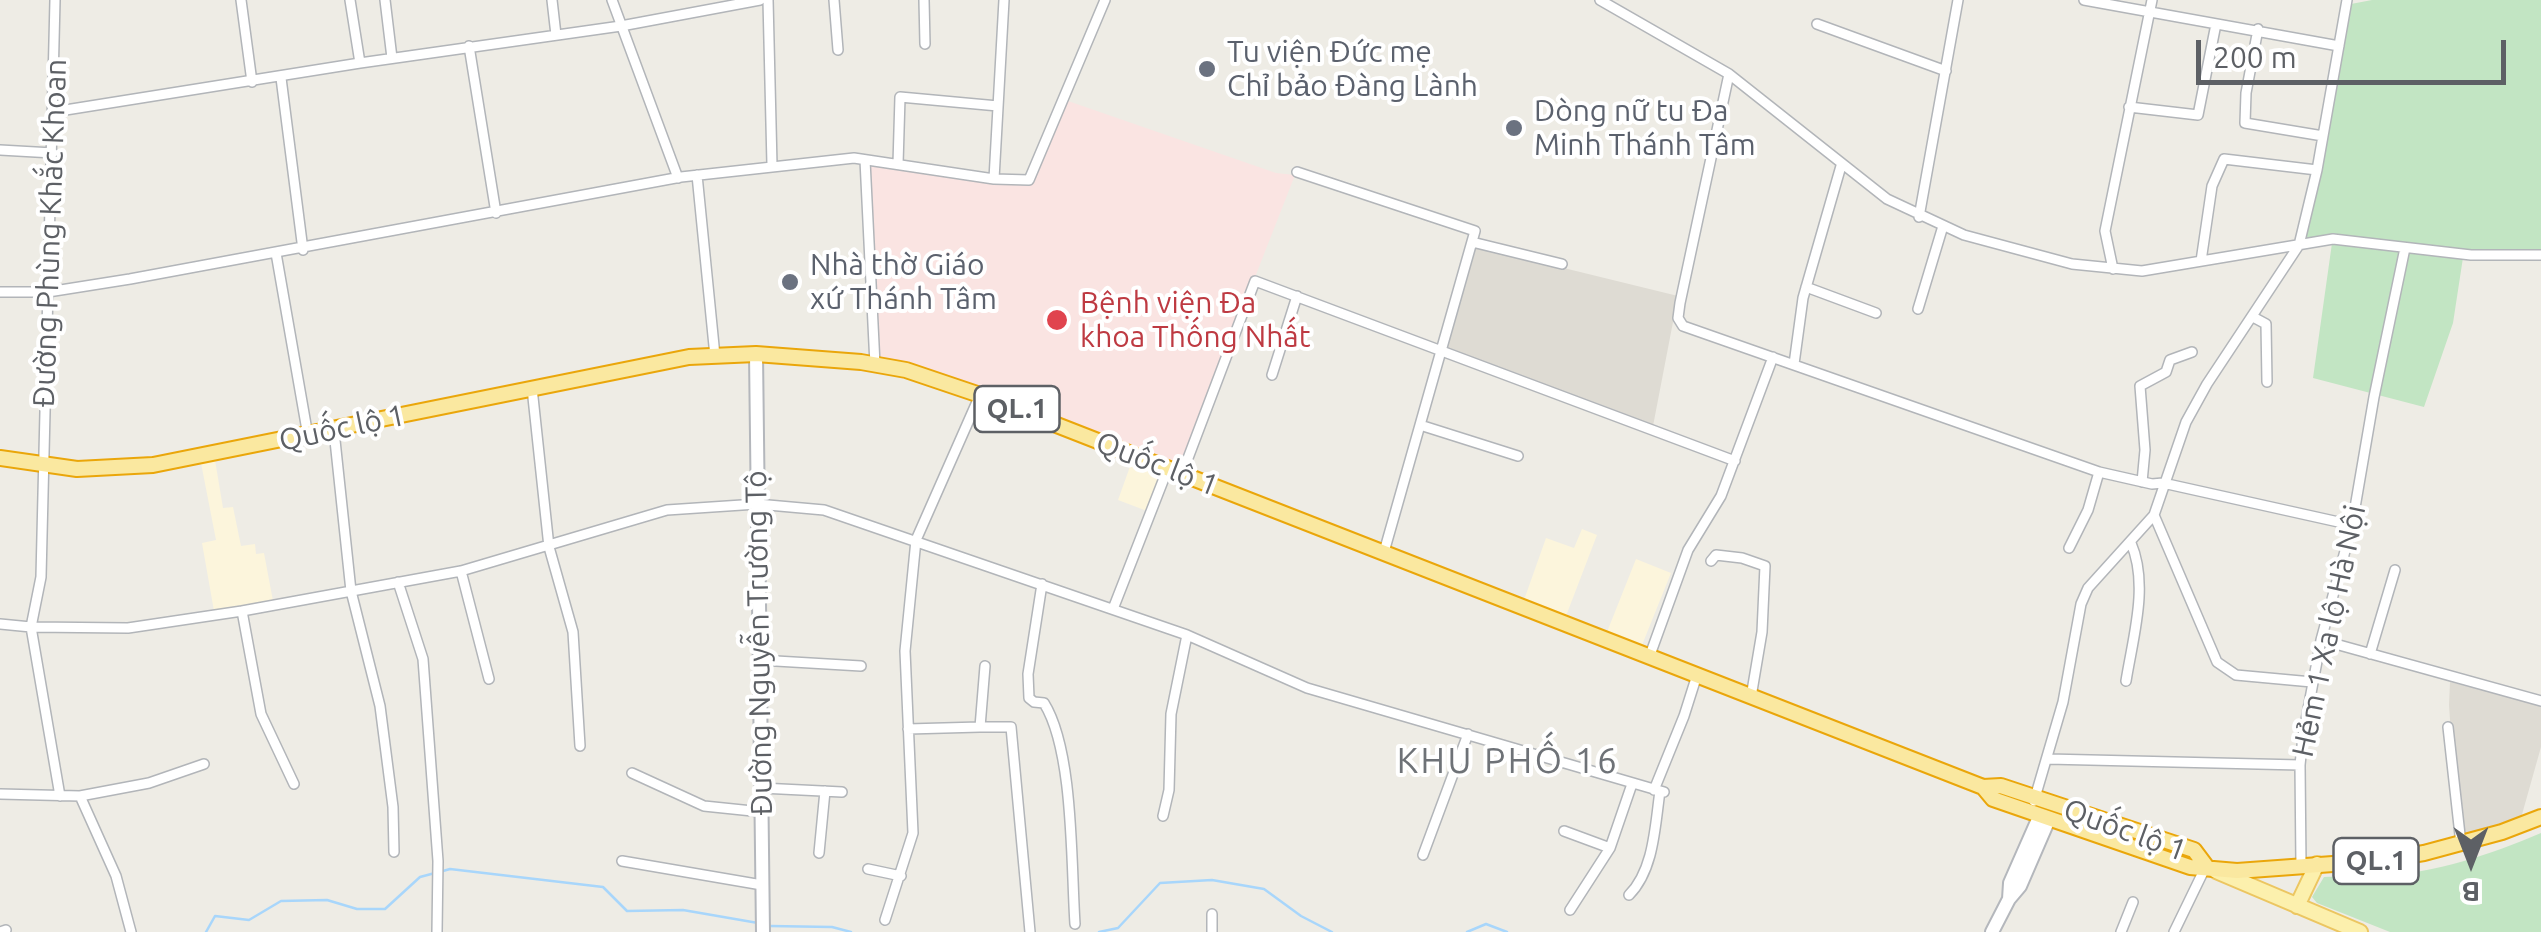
<!DOCTYPE html>
<meta charset="utf-8">
<style>
body{margin:0}
#map{position:relative;width:2541px;height:932px;overflow:hidden;background:#eeece5;font-family:Ubuntu,sans-serif}
canvas{display:block}
.north{position:absolute;left:2421px;top:812px;width:100px;height:100px;-webkit-text-stroke:8px #fff;paint-order:stroke;rotate:180deg;font-size:28px;font-weight:700;line-height:40px;text-align:center;color:#5d6065}
.north::after{content:'';display:block;margin:auto;width:35px;height:45px;background:#5d6065;clip-path:polygon(50% 0,100% 100%,50% 72%,0 100%)}
.scale{position:absolute;left:2196px;top:40px;width:310px;height:45px;box-sizing:border-box;border:5px solid #5d6065;border-top:0;padding-left:12px;font-size:30px;line-height:35px;white-space:nowrap;color:#5d6065;-webkit-text-stroke:8px #fff;paint-order:stroke}
</style>
<div id="map">
<canvas width="2541" height="932"></canvas>
<div class="north">B</div>
<div class="scale">200 m</div>
</div>
<script>
const context = document.querySelector('canvas').getContext('2d');
context.lineJoin = 'round';
function fill(path, color) { context.fillStyle = color; context.fill(path, 'evenodd'); }
function stroke(path, color, width, dash) { context.strokeStyle = color; context.lineWidth = width; context.lineCap = dash ? 'butt' : 'round'; context.setLineDash(dash || []); context.stroke(path); }
function drawText(font, color, halo, rows, align = 'center') {
  context.font = font + ' Ubuntu,sans-serif'; context.lineWidth = 8; context.setLineDash([]); context.textBaseline = 'middle'; context.strokeStyle = halo; context.fillStyle = color; for (const [text, x, y, turn = 0] of rows) {
    context.save(); context.translate(x, y); context.rotate((+turn || 0) * Math.PI / 180); context.textAlign = isNaN(turn) ? turn : align; if (halo) context.strokeText(text, 0, 0); context.fillText(text, 0, 0); context.restore();
  }
}
fill(new Path2D(`
 M215 460 223 508 233 507 241 546 255 544 256 554 264 553 273 601 214 611 202 543 216 540 201 463Z
 M1132 461 1162 472 1147 511 1118 500Z
 M1582 529 1597 535 1566 616 1524 600 1546 538 1574 548Z
 M1636 559 1671 573 1642 645 1607 632Z`), '#fcf5dc');
fill(new Path2D(`
 M1474 246 1678 296 1653 426 1445 347Z
 M2450 682 2541 705V747L2521 818 2458 838 2449 705Z`), '#dedbd3');
fill(new Path2D(`
 M1068 101 1276 173 1295 175 1181 466 878 359 869 164 1032 182Z`), '#fae4e2');
fill(new Path2D(`
 M2372 0H2541V252L2464 251 2453 323 2424 407 2313 378 2333 236 2304 240 2351 4Z
 M2541 833V932H2390L2317 903 2312 897 2324 877C2343 876 2361 878 2380 877 2436 872 2490 855 2541 833Z`), '#c2e5c3');
stroke(new Path2D(`
 M443 871 450 869 603 887 627 911 683 910 758 923
 M770 926 832 927 851 932
 M206 932 215 916 249 920 281 901 327 900 357 909H385L420 877 435 873
 M1099 932 1118 928 1160 883 1212 880 1264 889 1301 916 1332 932
 M1467 932 1486 924 1507 932`), '#a8d6fb', 2.5);
const minor = new Path2D(`
 M55 0 41 577 31 627 60 796
 M241 0 252 82
 M350 0 360 63
 M385 0 392 58
 M552 0 556 35
 M612 0 678 178
 M768 0 772 165
 M834 0 838 50
 M924 0 925 44
 M1600 0 1729 74 1887 199 1964 235 2072 264 2142 271 2333 239 2471 255H2541
 M2084 0 2339 46
 M1817 24 1946 71
 M2258 29 2246 93 2245 123 2323 136
 M469 46 496 213
 M1729 74 1680 303 1678 318 1683 326 2099 472 2152 484 2163 483 2352 525
 M281 78 303 250
 M2129 107 2198 115 2216 24
 M53 112 360 63 621 26 760 0
 M0 150 53 153
 M865 160 875 365
 M898 164 900 97 998 106
 M1297 172 1475 231 1384 552
 M697 175 715 356
 M994 179 1004 0
 M1919 217 1958 0
 M1472 242 1562 264
 M276 253 308 436
 M2201 261 2212 186 2224 159 2317 170
 M2113 269 2105 231 2152 0
 M1806 287 1876 313
 M0 292H48L130 279 681 177 854 158 994 179 1029 180 1105 0
 M1918 309 1943 226
 M2253 317 2266 324 2267 382
 M1794 364 1803 298 1841 166
 M1272 375 1297 296
 M532 388 549 547 573 632 580 746
 M1420 425 1518 456
 M334 431 351 591 380 706 393 807 394 852
 M1182 474 1255 281 1735 461
 M2142 482 2145 450 2140 386 2166 372 2170 360 2192 352
 M2154 515 2217 662 2236 675 2312 682
 M2069 548 2088 510 2099 472
 M1711 561 1716 555 1742 558 1765 566 1762 632 1751 697
 M461 571 489 679
 M398 582 423 659 438 861 437 932
 M1042 584 1028 674 1029 698 1034 702 1044 703C1074 751 1071 865 1075 924
 M1113 609 1168 468
 M242 611 261 714 294 784
 M0 624 31 627 128 628 242 611 461 571 667 510 757 504 824 510 1187 635 1307 688 1664 792
 M2321 640 2541 701
 M2370 654 2395 570
 M1650 655 1688 550 1721 496 1773 357
 M759 660 861 666
 M985 666 980 727H1011L1030 932
 M2126 681C2133 637 2149 585 2131 543
 M2448 727 2461 844
 M908 729 980 727
 M2048 759 2300 765
 M632 773 704 806 762 812
 M761 788 842 792
 M1654 790 1684 716 1697 675
 M0 794 80 796 116 876 131 932
 M80 796 149 783 204 764
 M2034 801 2063 702 2081 604 2088 588 2154 515 2186 422 2207 384 2299 245 2317 170 2347 0
 M1163 816 1169 790 1171 714 1187 635
 M1564 831 1610 848
 M819 853 825 791
 M1423 855 1468 734
 M622 861 762 885
 M2301 866 2300 765 2303 736 2321 640 2352 525 2374 397 2405 248
 M868 869 901 876
 M1629 895C1654 870 1655 826 1660 791
 M1570 910 1610 848 1632 784
 M885 920 913 833 905 651 916 540 980 395
 M0 932 6 930
 M1212 932V914
 M2121 932 2133 902
 M2174 932 2206 866`);
const secondary = new Path2D(`
 M756 354 763 932
 M2009 899 2010 883 2040 815
 M1992 932 2009 899 2020 886 2049 819`);
const primary = new Path2D(`
 M2216 871 2360 932
 M2297 906 2317 864`);
const trunk = new Path2D(`
 M0 458 77 469 153 465 689 357 756 354 861 362 906 370 980 395 1983 787 2001 786 2194 850 2206 866
 M1983 787 1993 799 2190 867 2237 871 2374 861 2424 853 2502 832 2541 817`);
stroke(minor, '#b2b5b9', 12);
stroke(secondary, '#b4b7bc', 16);
stroke(primary, '#ecc661', 18);
stroke(trunk, '#eaa60a', 18);
stroke(minor, '#fff', 9);
stroke(secondary, '#fff', 12);
stroke(primary, '#fcf0ad', 14);
stroke(trunk, '#fae8a0', 14);
for (const [x, y, r, color] of [
 [1207,69,10,"#6b7280"],
 [1514,128,10,"#6b7280"],
 [790,282,10,"#6b7280"],
 [1057,320,12,"#e0444e"]
]) { const dot = new Path2D(); dot.arc(x, y, r, 0, 2 * Math.PI); context.fillStyle = color; context.fill(dot); stroke(dot, '#fff', 4); }
for (const [x, y, w] of [
 [1017,409,85],
 [2376,861,85]
]) { const box = new Path2D(); box.roundRect(x - w / 2, y - 23, w, 46, 8); context.fillStyle = '#fff'; context.fill(box); stroke(box, '#5d6065', 2.5); }
drawText('bold 28px', '#5d6065', null, [
 ["QL.1",1017,409],
 ["QL.1",2376,861]
]);
drawText('30px', '#5b616d', '#fff', [
 ["Tu viện Đức mẹ",1227,52],
 ["Chỉ bảo Đàng Lành",1227,86],
 ["Dòng nữ tu Đa",1534,111],
 ["Minh Thánh Tâm",1534,145],
 ["Nhà thờ Giáo",810,265],
 ["xứ Thánh Tâm",810,299]
], 'left');
drawText('30px', '#5d6065', '#fff', [
 ["Đường Phùng Khắc Khoan",50,233,-88],
 ["Quốc lộ 1",342,428,-12],
 ["Quốc lộ 1",1157,464,21],
 ["Hẻm 1 Xa lộ Hà Nội",2329,631,-78],
 ["Đường Nguyễn Trường Tộ",759,643,-91],
 ["Quốc lộ 1",2125,830,20]
]);
drawText('30px', '#be3a42', '#fff', [
 ["Bệnh viện Đa",1080,303],
 ["khoa Thống Nhất",1080,337]
], 'left');
context.letterSpacing = '2.5px';
drawText('35px', '#6e7277', '#fff', [
 ["KHU PHỐ 16",1508,761]
]);
context.letterSpacing = '0px';
</script>
